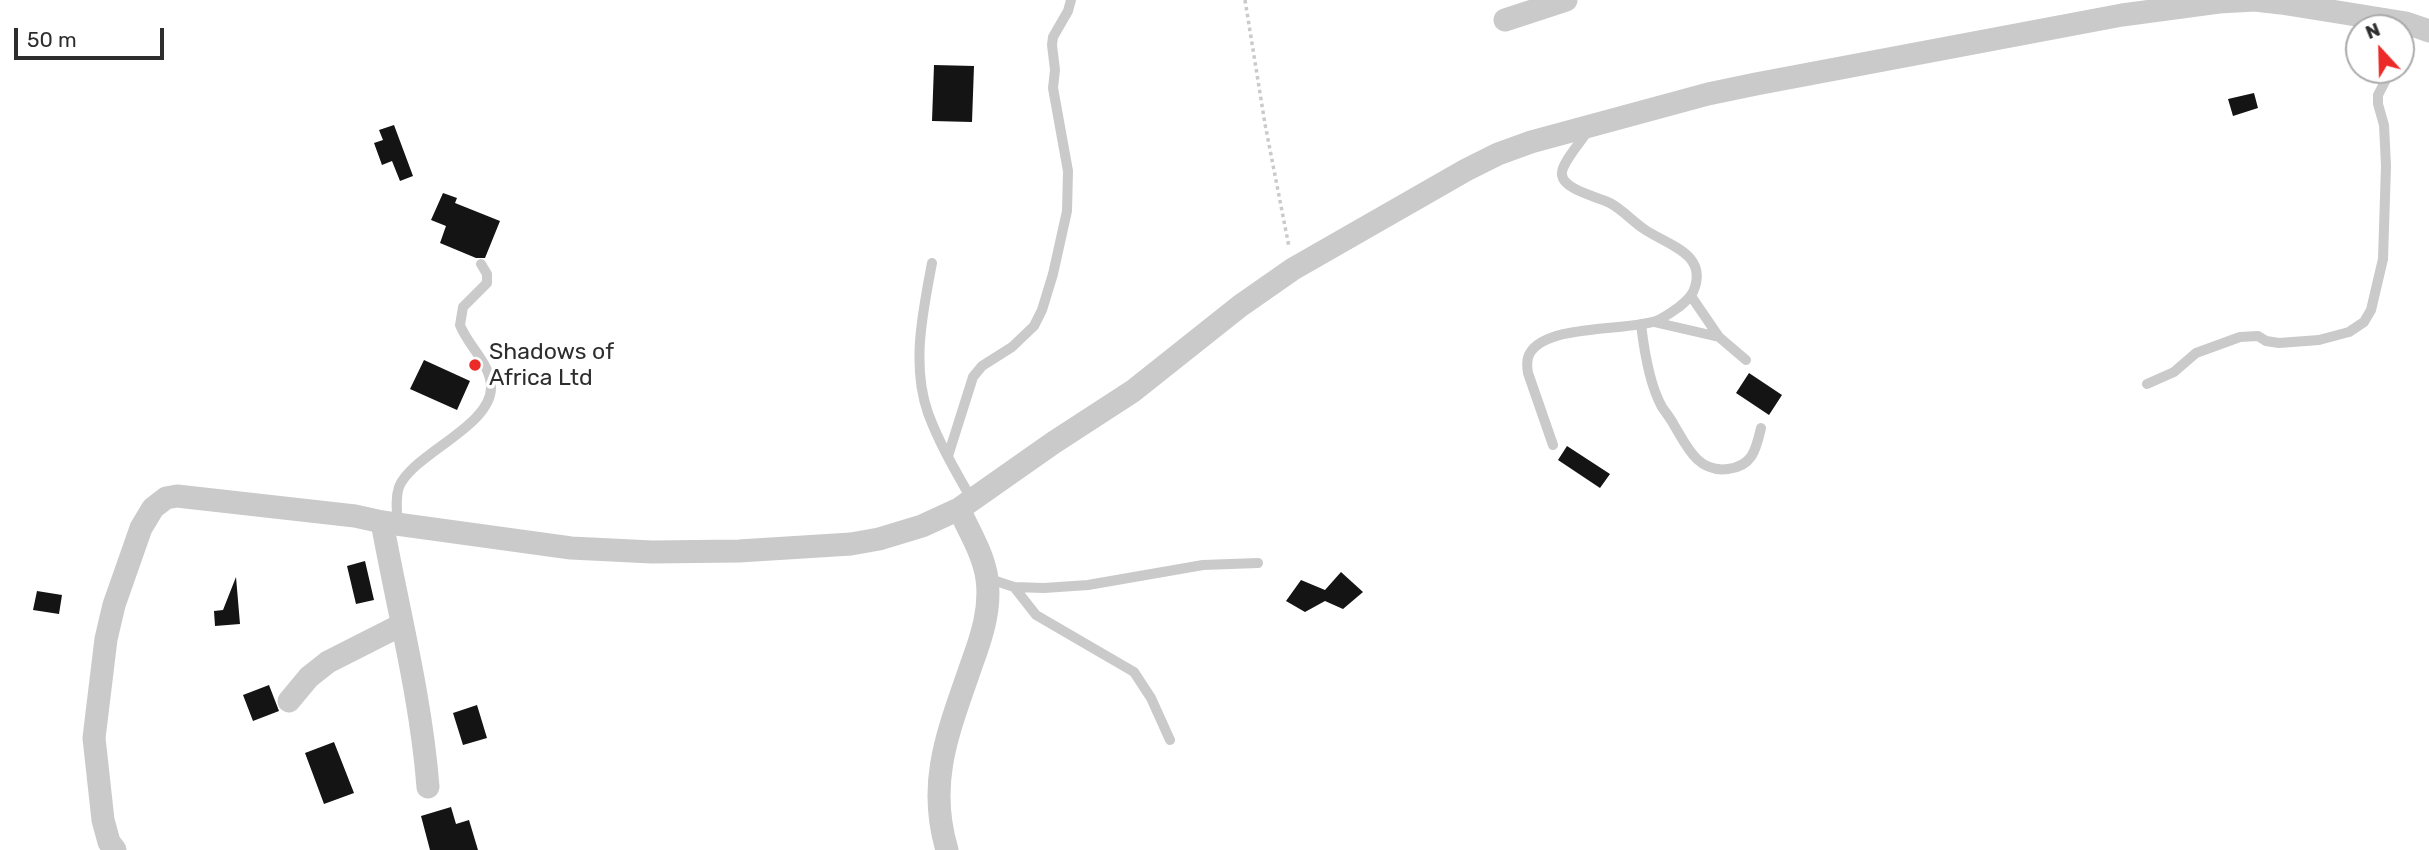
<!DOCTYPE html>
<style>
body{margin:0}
#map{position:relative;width:2429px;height:850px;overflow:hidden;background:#fff;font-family:Rubik,sans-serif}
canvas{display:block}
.north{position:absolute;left:2345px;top:14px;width:70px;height:70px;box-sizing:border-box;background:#fff;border:2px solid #ababab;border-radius:50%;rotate:338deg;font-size:19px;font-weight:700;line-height:28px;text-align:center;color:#2d2d2d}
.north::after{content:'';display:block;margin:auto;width:24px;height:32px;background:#ec2a27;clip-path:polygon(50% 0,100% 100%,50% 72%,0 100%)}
.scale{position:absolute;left:14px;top:28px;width:150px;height:32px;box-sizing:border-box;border:4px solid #2d2d2d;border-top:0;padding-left:9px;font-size:21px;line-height:24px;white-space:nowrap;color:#2d2d2d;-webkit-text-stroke:5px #fff;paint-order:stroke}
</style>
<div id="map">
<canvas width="2429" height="850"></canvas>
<div class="north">N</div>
<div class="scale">50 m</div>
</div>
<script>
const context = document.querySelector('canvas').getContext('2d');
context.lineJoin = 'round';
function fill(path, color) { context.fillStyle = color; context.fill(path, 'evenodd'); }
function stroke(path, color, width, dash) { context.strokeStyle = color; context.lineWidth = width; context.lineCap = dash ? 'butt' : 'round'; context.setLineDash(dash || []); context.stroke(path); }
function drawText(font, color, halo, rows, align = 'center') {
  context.font = font + ' Rubik,sans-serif'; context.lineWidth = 7; context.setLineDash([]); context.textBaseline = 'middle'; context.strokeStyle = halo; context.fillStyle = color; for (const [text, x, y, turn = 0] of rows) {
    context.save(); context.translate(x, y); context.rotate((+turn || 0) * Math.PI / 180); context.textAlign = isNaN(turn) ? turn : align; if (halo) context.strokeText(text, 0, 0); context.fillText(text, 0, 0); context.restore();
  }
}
fill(new Path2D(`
 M934 65 974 66 972 122 932 121Z
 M2254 93 2258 108 2233 116 2228 99Z
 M394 125 413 176 400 181 392 161 382 165 374 143 383 140 379 130Z
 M443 193 457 198 455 203 500 221 485 258H476L440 243 446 226 431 220Z
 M424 360 470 381 457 410 410 389Z
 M1749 373 1782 395 1769 415 1736 393Z
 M1567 446 1610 474 1600 488 1558 460Z
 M365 561 374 600 356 604 347 566Z
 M1341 572 1363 592 1343 609 1325 601 1305 612 1286 601 1301 580 1325 590Z
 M236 577 240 624 215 626 214 611 223 610Z
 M37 591 62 595 59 614 33 610Z
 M269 685 279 711 253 721 243 695Z
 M477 705 487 738 463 745 453 713Z
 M334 742 354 793 324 804 305 753Z
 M451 807 456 824 469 820 478 850H430L421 816Z`), '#141414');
stroke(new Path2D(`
 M1245 0 1265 124 1289 247`), '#cacaca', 3.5, [3.5, 3.5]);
stroke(new Path2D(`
 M932 263C923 311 911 365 928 413 939 443 956 472 972 500
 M1691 296 1719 337 1746 360
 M1654 322 1719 337
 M1641 324C1644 350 1649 384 1662 407 1666 413 1671 419 1674 425 1687 447 1698 473 1728 469 1753 466 1756 449 1761 428
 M2147 384 2174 372 2196 353 2240 337 2258 336 2266 341 2279 343 2319 340 2349 332 2364 322 2371 310 2383 259 2386 166 2384 125 2378 104V95L2391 70
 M1553 445 1528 373C1527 367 1526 359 1530 353 1547 324 1627 331 1656 321 1664 318 1672 312 1679 307 1684 303 1690 298 1693 292 1710 254 1667 245 1644 229 1632 221 1623 210 1610 203 1598 197 1564 190 1562 175 1560 164 1583 140 1588 130
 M948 456 973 377 982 366 1012 347 1034 326 1042 310 1053 274 1067 211 1068 171 1053 88 1055 70 1052 45 1053 37 1068 11 1071 0
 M398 524C397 512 395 499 399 487 412 454 493 426 491 386 490 363 468 346 460 325L463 307 487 283V274L481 264
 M987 578 1014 587 1044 588 1088 585 1203 565 1258 563
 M1014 587 1036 615 1134 672 1151 698 1170 740`), '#cacaca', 10);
stroke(new Path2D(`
 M1505 20 1566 0
 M382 522C398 610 421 697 428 787
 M289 701 309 677 328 662 401 625
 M115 850 109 842 103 820 94 738 106 639 114 605 141 528 153 508 166 498 177 496 355 516 382 522 571 548 652 552 739 551 851 544 879 539 922 526 959 509 1053 443 1133 391 1240 306 1293 269 1466 170 1498 154 1531 142 1708 94 1756 84 2122 15 2219 2 2255 0 2281 3 2406 23 2429 31
 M947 850C926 780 950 728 972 663 982 636 991 608 987 579 984 555 969 531 959 509`), '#cacaca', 23);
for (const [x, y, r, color] of [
 [475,365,7,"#ec2a27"]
]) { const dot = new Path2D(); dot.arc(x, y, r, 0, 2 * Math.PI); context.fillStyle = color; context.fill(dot); stroke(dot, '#fff', 2.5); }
drawText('23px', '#2d2d2d', '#fff', [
 ["Shadows of",489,352],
 ["Africa Ltd",489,378]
], 'left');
</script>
